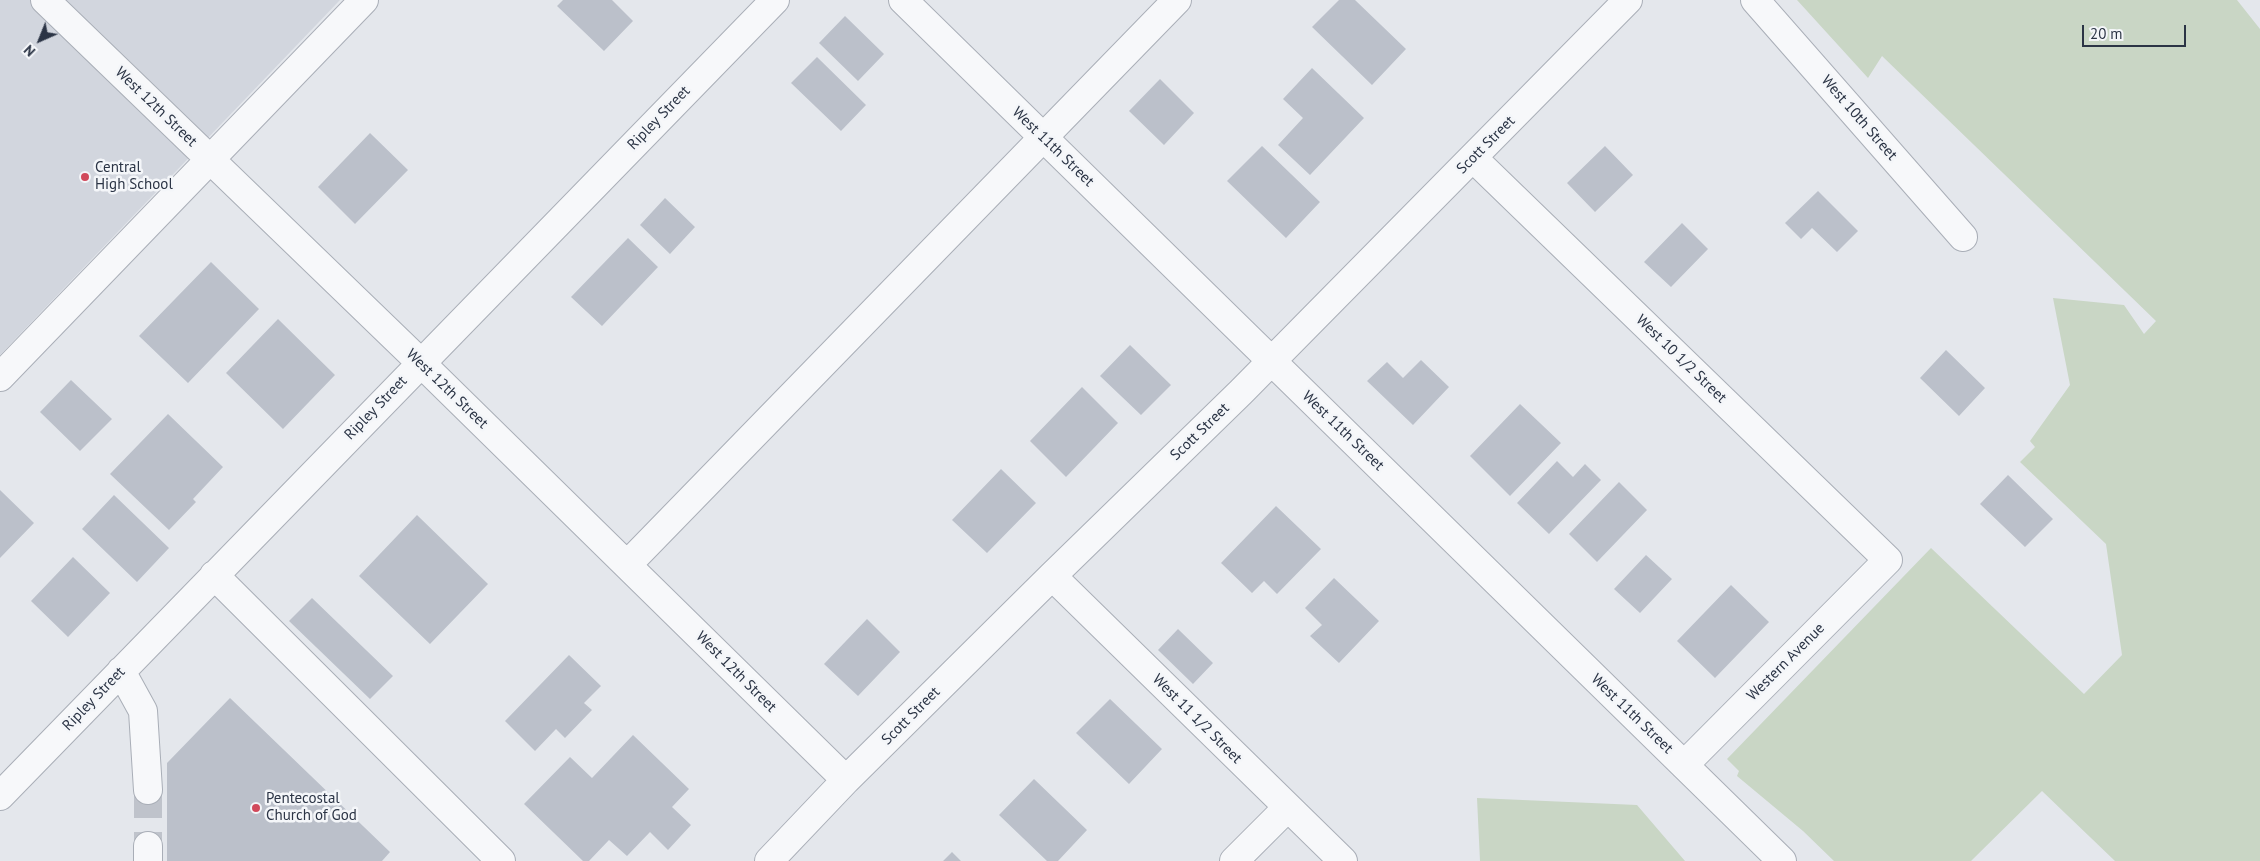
<!DOCTYPE html>
<style>
body{margin:0}
#map{position:relative;width:2260px;height:861px;overflow:hidden;background:#e4e7ec;font-family:"PT Sans",sans-serif}
canvas{display:block}
.north{position:absolute;left:15px;top:15px;width:50px;height:50px;-webkit-text-stroke:4px #f4f6f9;paint-order:stroke;rotate:224deg;font-size:14px;font-weight:700;line-height:20px;text-align:center;color:#2b3445}
.north::after{content:'';display:block;margin:auto;width:18px;height:22px;background:#2b3445;clip-path:polygon(50% 0,100% 100%,50% 72%,0 100%)}
.scale{position:absolute;left:2082px;top:25px;width:104px;height:22px;box-sizing:border-box;border:2px solid #2b3445;border-top:0;padding-left:6px;font-size:15px;line-height:18px;white-space:nowrap;color:#2b3445;-webkit-text-stroke:4px #f4f6f9;paint-order:stroke}
</style>
<div id="map">
<canvas width="2260" height="861"></canvas>
<div class="north">N</div>
<div class="scale">20 m</div>
</div>
<script>
const context = document.querySelector('canvas').getContext('2d');
context.lineJoin = 'round';
function fill(path, color) { context.fillStyle = color; context.fill(path, 'evenodd'); }
function stroke(path, color, width, dash) { context.strokeStyle = color; context.lineWidth = width; context.lineCap = dash ? 'butt' : 'round'; context.setLineDash(dash || []); context.stroke(path); }
function drawText(font, color, halo, rows, align = 'center') {
  context.font = font + ' "PT Sans",sans-serif'; context.lineWidth = 5; context.setLineDash([]); context.textBaseline = 'middle'; context.strokeStyle = halo; context.fillStyle = color; for (const [text, x, y, turn = 0] of rows) {
    context.save(); context.translate(x, y); context.rotate((+turn || 0) * Math.PI / 180); context.textAlign = isNaN(turn) ? turn : align; if (halo) context.strokeText(text, 0, 0); context.fillText(text, 0, 0); context.restore();
  }
}
fill(new Path2D(`
 M0 0H340L0 355Z`), '#d2d6de');
fill(new Path2D(`
 M1797 0H2237L2260 29V861H2115L2042 791 1971 861H1834L1803 831 1737 776 1739 771 1727 759 1931 548 2084 694 2122 655 2106 544 2020 462 2035 447 2030 441 2070 385 2053 298 2124 305 2144 334 2156 321 1882 56 1868 78Z
 M1477 798 1637 805 1685 861H1480Z`), '#c9d6c5');
fill(new Path2D(`
 M563 0H612L633 21 604 51 557 6Z
 M1339 0H1355L1406 49 1372 85 1312 27Z
 M845 16 884 54 858 81 819 43Z
 M817 57 866 105 841 131 791 83Z
 M1312 68 1364 118 1310 175 1278 145 1303 118 1283 99Z
 M1160 79 1194 113 1164 145 1129 111Z
 M370 133 408 170 355 224 318 187Z
 M1262 146 1320 202 1286 238 1227 181Z
 M1605 146 1633 175 1595 212 1567 183Z
 M1818 191 1858 231 1837 252 1812 228 1801 239 1785 223Z
 M665 198 695 227 670 254 640 225Z
 M1682 223 1708 249 1671 287 1644 262Z
 M628 238 658 267 602 326 571 297Z
 M211 262 259 309 188 383 139 336Z
 M278 319 335 375 283 429 226 373Z
 M1130 345 1171 385 1141 415 1100 376Z
 M1946 350 1985 388 1959 416 1920 378Z
 M1421 360 1449 387 1413 425 1367 381 1387 362 1403 378Z
 M71 380 112 419 80 451 40 412Z
 M1082 387 1118 423 1066 477 1030 441Z
 M1520 404 1561 443 1510 496 1470 456Z
 M168 414 223 467 193 499 196 502 169 530 110 474Z
 M1557 461 1573 477 1585 464 1601 480 1549 534 1517 503Z
 M1001 469 1036 503 987 553 952 520Z
 M2008 475 2053 519 2025 547 1980 504Z
 M1619 482 1647 510 1597 562 1569 534Z
 M0 490 34 523 0 558Z
 M114 495 169 548 137 582 82 529Z
 M1276 506 1321 549 1277 594 1264 581 1252 593 1221 563Z
 M417 515 488 584 430 644 359 576Z
 M1646 555 1672 579 1640 613 1614 589Z
 M73 557 110 593 68 637 31 601Z
 M1334 578 1379 621 1339 663 1310 636 1322 625 1305 608Z
 M1731 585 1769 622 1715 678 1677 641Z
 M312 598 393 676 370 699 289 621Z
 M867 619 900 652 858 696 824 664Z
 M1178 629 1213 663 1193 684 1158 650Z
 M569 655 601 686 584 703 592 710 565 738 556 729 535 751 505 721Z
 M230 698 390 852 382 861H167V763Z
 M1110 699 1162 749 1129 784 1076 733Z
 M633 735 689 789 672 807 691 825 668 850 650 832 627 856 609 840 589 861H583L524 804 570 757 592 778Z
 M1034 779 1087 830 1058 861H1047L999 815Z
 M952 852 961 861H943Z`), '#bbc0ca');
stroke(new Path2D(`
 M148 790V846`), '#bfc3cb', 28, [28, 14]);
const minor = new Path2D(`
 M45 0 421 363 846 780
 M903 0 1782 861
 M1755 0 1963 237
 M1473 158 1888 560 1684 765
 M0 377 364 0
 M627 565 1177 0
 M214 575 501 861
 M1052 576 1343 861
 M121 671 143 711 148 790
 M0 796 775 0
 M148 861V846
 M769 861 846 780 1052 576 1241 392 1628 0
 M1234 861 1287 808`);
stroke(minor, '#a9aeb7', 30);
stroke(minor, '#f7f8fa', 28);
for (const [x, y, r, color] of [
 [85,177,5,"#d1495b"],
 [256,808,5,"#d1495b"]
]) { const dot = new Path2D(); dot.arc(x, y, r, 0, 2 * Math.PI); context.fillStyle = color; context.fill(dot); stroke(dot, '#f4f6f9', 2); }
drawText('15px', '#2b3445', '#f4f6f9', [
 ["West 12th Street",156,107,44],
 ["Ripley Street",659,118,-46],
 ["West 10th Street",1859,118,49],
 ["Scott Street",1486,145,-45],
 ["West 11th Street",1053,147,44],
 ["West 10 1/2 Street",1681,359,44],
 ["West 12th Street",447,389,44],
 ["Ripley Street",376,408,-46],
 ["West 11th Street",1343,431,44],
 ["Scott Street",1200,432,-44],
 ["Western Avenue",1786,662,-45],
 ["West 12th Street",736,672,45],
 ["Ripley Street",94,699,-46],
 ["West 11th Street",1632,714,44],
 ["Scott Street",911,716,-45],
 ["West 11 1/2 Street",1197,719,45]
]);
drawText('15px', '#2b3445', '#f4f6f9', [
 ["Central",95,168],
 ["High School",95,185],
 ["Pentecostal",266,799],
 ["Church of God",266,816]
], 'left');
</script>
